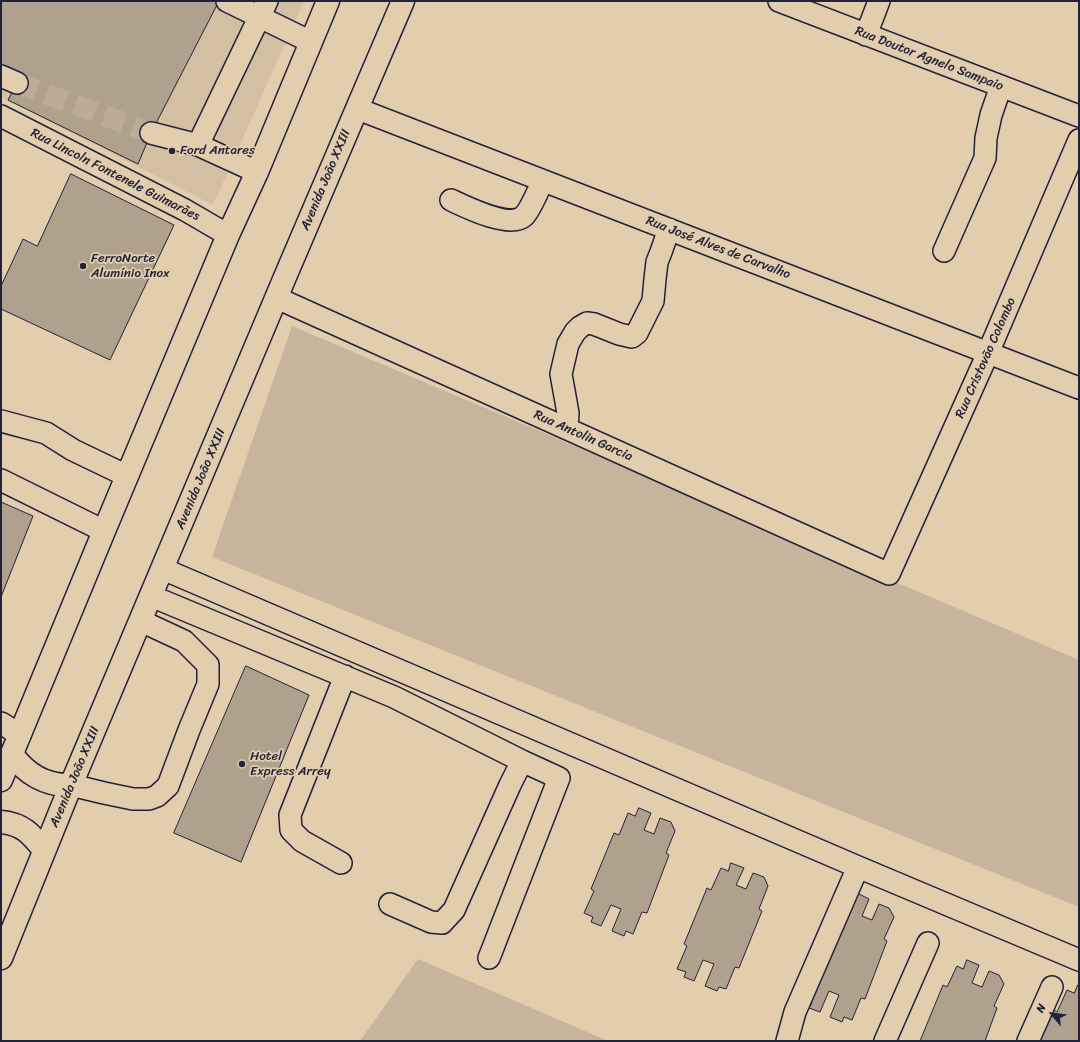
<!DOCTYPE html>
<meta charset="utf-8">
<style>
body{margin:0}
#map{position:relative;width:1080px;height:1042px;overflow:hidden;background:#e2cdac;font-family:Sriracha,sans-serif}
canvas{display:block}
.frame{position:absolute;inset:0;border:2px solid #22223b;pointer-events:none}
.north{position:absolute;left:1032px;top:994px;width:40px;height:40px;-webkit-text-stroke:3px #e2cdac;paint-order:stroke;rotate:298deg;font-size:11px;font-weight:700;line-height:16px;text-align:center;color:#22223b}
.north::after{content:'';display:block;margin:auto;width:14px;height:18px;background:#22223b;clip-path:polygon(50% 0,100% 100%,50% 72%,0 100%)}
</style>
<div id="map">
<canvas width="1080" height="1042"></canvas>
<div class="frame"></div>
<div class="north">N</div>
</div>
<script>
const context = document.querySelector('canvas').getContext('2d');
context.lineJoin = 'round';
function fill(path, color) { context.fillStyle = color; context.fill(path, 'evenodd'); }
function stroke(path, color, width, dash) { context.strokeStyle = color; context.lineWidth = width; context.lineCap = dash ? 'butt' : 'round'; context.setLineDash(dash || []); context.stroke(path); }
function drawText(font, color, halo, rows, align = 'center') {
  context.font = font + ' Sriracha,sans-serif'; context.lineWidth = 3.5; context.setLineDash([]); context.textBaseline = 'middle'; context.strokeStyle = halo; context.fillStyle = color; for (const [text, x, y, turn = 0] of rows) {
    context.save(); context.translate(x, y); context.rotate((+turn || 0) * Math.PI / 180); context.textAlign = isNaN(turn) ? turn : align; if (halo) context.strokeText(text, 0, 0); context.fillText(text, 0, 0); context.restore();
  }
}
fill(new Path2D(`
 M1 1H304L213 205 1 97Z`), '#d3c0a3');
fill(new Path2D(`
 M292 326 1079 660V907L212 557Z
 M418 959 608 1041H360Z`), '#c6b49c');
const building = new Path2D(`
 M1 1H219L151 133 138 164 8 100 21 75 1 65Z
 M71 174 174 225 110 360 1 309V286L23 239 37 246Z
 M1 502 33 516 1 597Z
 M246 666 309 695 241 862 174 833Z
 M639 808 651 813 644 830 654 834 660 818 671 822 675 831 666 853 669 855 647 913 642 912 633 934 626 931 624 936 612 931 621 909 611 905 601 926 591 922 593 917 584 913 594 891 591 889 614 833 619 835 628 813 635 816Z
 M731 863 744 868 736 885 746 889 753 873 764 877 768 886 759 909 762 911 739 968 735 967 726 989 719 987 717 991 705 986 714 964 703 960 694 981 684 977 686 972 677 969 687 946 684 944 707 888 711 890 721 868 728 871Z
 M857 893 869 899 862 916 872 920 879 904 889 908 894 917 884 939 887 941 865 999 861 998 852 1020 844 1017 842 1022 830 1017 839 995 829 991 820 1012 809 1008 812 1003 802 1000Z
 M967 960 979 965 972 983 982 987 989 971 999 975 1004 984 994 1006 997 1008 985 1041H920L943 985 947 987 957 966 963 969Z
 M1078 985H1079V1041H1040L1054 1010 1057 1012 1067 990 1074 993Z`);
fill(building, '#b0a08e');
stroke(building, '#22223b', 1);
stroke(new Path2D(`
 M17 83 151 133`), '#bcab95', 21, [21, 10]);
const minor = new Path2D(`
 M227 1 311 42
 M779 1 1079 116
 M866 35 879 1
 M1 76 17 83
 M358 109 1079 388
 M1 116 185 210 228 235
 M151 133 198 145 257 172
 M198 145 267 1
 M451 200C466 207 510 229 524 216 531 209 538 190 543 181
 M944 251 985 158 986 138 991 115 1001 86
 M277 298 889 574 988 353 1079 140
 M1 421 46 433 73 450 127 476
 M567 428 568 413 561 374 568 344 575 332 580 327 587 323 594 324 619 334 632 337 637 333 653 301 655 279 657 262 661 252 669 229
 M1 480 104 531
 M163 569 858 867 1079 960
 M151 596 394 697 522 761 510 785 454 910 442 923 431 922 390 904
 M1 723 20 735
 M71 785 104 793 133 799H149L157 796 168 786 189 730 208 684V665L184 641 141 621
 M341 863 302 841 291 830 290 815 345 676
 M489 958 559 778 522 761
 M787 1041 795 1012 858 867
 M885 1041 928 943
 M1028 1041 1052 987`);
const major = new Path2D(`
 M12 754C26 774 46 786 71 785
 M1 780 104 531 228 235 257 172 328 1
 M1 822C23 824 31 834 44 850
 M1 958 71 785 285 277 403 1`);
stroke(minor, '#22223b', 24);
stroke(major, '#22223b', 25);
stroke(minor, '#e2cdac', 21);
stroke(major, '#e2cdac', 22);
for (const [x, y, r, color] of [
 [172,151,4,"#22223b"],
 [83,266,4,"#22223b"],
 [242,764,4,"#22223b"]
]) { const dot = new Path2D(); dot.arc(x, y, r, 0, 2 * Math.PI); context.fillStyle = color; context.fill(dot); stroke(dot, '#e2cdac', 1.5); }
drawText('13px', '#22223b', '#e2cdac', [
 ["Rua Doutor Agnelo Sampaio",929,59,21],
 ["Rua Lincoln Fontenele Guimarães",115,175,27],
 ["Avenida João XXIII",326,180,-67],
 ["Rua José Alves de Carvalho",718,248,21],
 ["Rua Cristovão Colombo",986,358,-66],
 ["Rua Antolin Garcia",583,436,24],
 ["Avenida João XXIII",201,479,-67],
 ["Avenida João XXIII",75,777,-67]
]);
drawText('13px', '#22223b', '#e2cdac', [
 ["Ford Antares",180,151],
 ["FerroNorte",91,259],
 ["Alumínio Inox",91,274],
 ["Hotel",250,757],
 ["Express Arrey",250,772]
], 'left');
</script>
